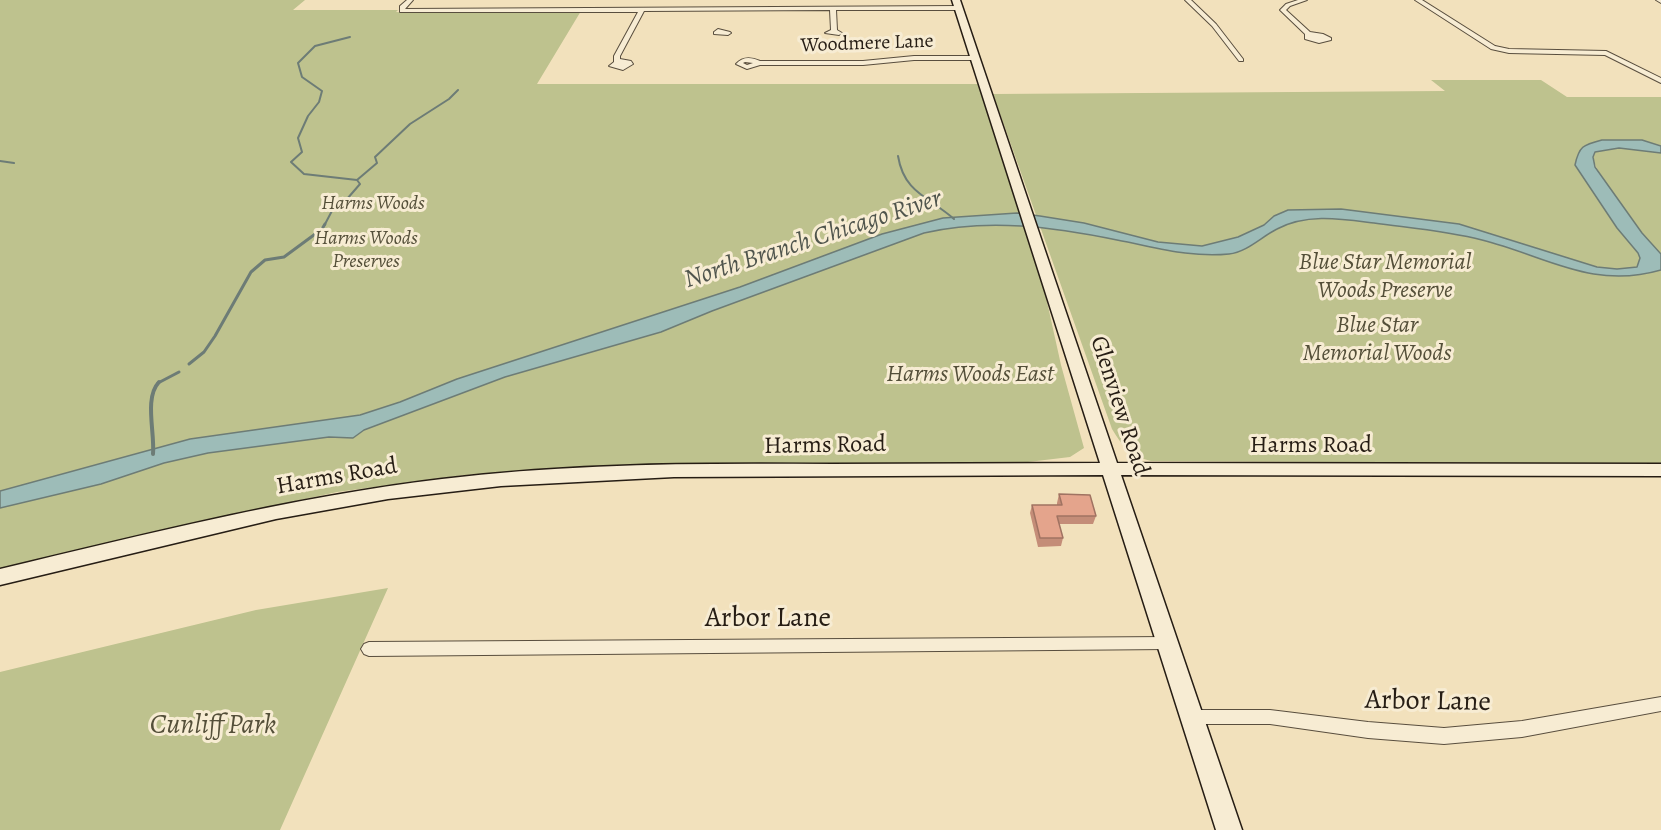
<!DOCTYPE html>
<style>
body{margin:0}
canvas{display:block;background:#f2e1bc}
</style>
<canvas width="1661" height="830"></canvas>
<script>
const context = document.querySelector('canvas').getContext('2d');
context.lineJoin = 'round';
function fill(path, color) { context.fillStyle = color; context.fill(path, 'evenodd'); }
function stroke(path, color, width, dash) { context.strokeStyle = color; context.lineWidth = width; context.lineCap = dash ? 'butt' : 'round'; context.setLineDash(dash || []); context.stroke(path); }
function drawText(font, color, halo, rows, align = 'center') {
  context.font = font + ' Alegreya,serif'; context.lineWidth = 6; context.setLineDash([]); context.textBaseline = 'middle'; context.strokeStyle = halo; context.fillStyle = color; for (const [text, x, y, turn = 0] of rows) {
    context.save(); context.translate(x, y); context.rotate((+turn || 0) * Math.PI / 180); context.textAlign = isNaN(turn) ? turn : align; if (halo) context.strokeText(text, 0, 0); context.fillText(text, 0, 0); context.restore();
  }
}
fill(new Path2D(`
 M0 0H305L293 10H398L396 12 416 13 581 11 537 84H980L1040 270 1061 365 1084 448 1070 457 1028 462 633 466 464 475 337 492 129 538 0 570Z
 M1431 80H1541L1567 97H1661V464L1151 461C1131 456 1122 446 1112 429L993 94 1445 91ZM1602 140 1648 150 1619 148 1595 152C1591 162 1598 170 1604 179L1575 165Z
 M388 588 280 830H0V672L256 610Z`), '#bec28e');
const water = new Path2D(`
 M1602 140H1642L1661 146V153L1619 148 1595 152 1593 157 1595 167 1642 233 1661 254V270C1592 290 1546 256 1482 240 1447 231 1410 228 1374 223 1342 219 1307 213 1277 229 1261 237 1247 252 1229 254 1190 258 1155 247 1117 240 1054 227 988 218 924 233L712 311 661 332 505 377 364 430 353 438 329 437 208 453 164 463 101 484 0 508V491L190 439 360 415 400 402 457 379 740 287 882 234 943 218 1017 213 1040 216 1084 223 1158 242 1202 246 1238 237 1264 225 1274 216 1288 210 1341 209 1459 224 1597 267 1617 269 1637 267 1640 258 1638 253 1617 228 1575 165C1579 146 1583 145 1602 140Z`);
fill(water, '#9dbcb8');
stroke(water, '#6d7c76', 1.5);
stroke(new Path2D(`
 M898 156C904 193 929 197 954 219
 M0 161 14 163
 M357 180 377 163 375 157 410 124 449 99 458 90
 M324 226 334 207 347 199 360 184 357 180 304 174 291 162 302 152 298 138 308 116 319 102 322 91 302 77 298 63 315 46 350 37`), '#6d7c76', 2);
stroke(new Path2D(`
 M189 364 204 352 215 336 251 272 265 260 284 257 322 229 325 224
 M158 383 179 372`), '#6d7c76', 3);
stroke(new Path2D(`
 M153 454C155 432 144 398 159 382`), '#6d7c76', 4);
const minor = new Path2D(`
 M407 0H413L405 9 959 6 962 8 959 10H836L837 30 842 33 839 35 825 33 831 30 830 10 644 11 620 56V59L631 61 633 64 623 70 609 66 614 62V56L638 12H400V6Z
 M1185 0H1191L1216 24 1243 59V61H1239L1212 26Z
 M1298 0H1307L1290 6 1286 10 1310 32 1323 34 1331 38V40L1319 43 1305 39V34L1280 10 1286 4Z
 M1415 0H1422L1495 46 1509 49 1606 51 1661 78V83L1605 55 1509 53 1491 49Z
 M1656 0H1661V3Z
 M718 29 730 32 731 33 728 35 714 34V32Z
 M914 56H976L979 58 976 60H914L863 65H760L747 69 736 64C743 56 751 57 760 61H863ZM745 62 753 63 747 65 743 63Z
 M1168 637 1173 638 1176 643 1173 648 1168 649 369 656 364 654 361 649 364 644 369 642Z
 M1661 697V711L1522 737 1444 744 1368 738 1270 724H1192L1186 722 1184 717 1186 712 1192 710H1270L1368 722 1444 728 1522 721Z`);
const secondary = new Path2D(`
 M952 0H960L1117 463 1661 464V476L1121 475 1242 830H1216L1103 475 674 477 501 486 388 499 276 519 0 585V569C146 534 292 497 442 479 571 463 702 463 832 464 921 464 1010 463 1100 463Z`);
stroke(minor, '#594e3e', 2);
stroke(secondary, '#261d14', 3);
fill(minor, '#f7ecd3');
fill(secondary, '#f7ecd3');
fill(new Path2D(`
 M1059 494 1096 516 1093 524H1059L1063 538 1061 546 1038 547 1030 513 1032 505H1057V503Z`), '#c48d78');
const building = new Path2D(`
 M1059 494 1090 495 1096 516H1057L1063 538H1040L1032 505H1062Z`);
fill(building, '#e4a48c');
stroke(building, '#a07362', 1.5);
drawText('20px', '#261d14', '#f7ecd3', [
 ["Woodmere Lane",867,44,-2]
]);
drawText('italic 20px', '#544f39', '#f7ecd3', [
 ["Harms Woods",373,204],
 ["Harms Woods",366,239],
 ["Preserves",366,262]
]);
drawText('italic 24px', '#544f39', '#f7ecd3', [
 ["Blue Star Memorial",1385,263],
 ["Woods Preserve",1385,291],
 ["Blue Star",1377,326],
 ["Memorial Woods",1377,354],
 ["Harms Woods East",970,375]
]);
drawText('24px', '#261d14', '#f7ecd3', [
 ["Glenview Road",1119,406,72],
 ["Harms Road",825,446,-1],
 ["Harms Road",1311,446],
 ["Harms Road",337,477,-10]
]);
drawText('italic 26px', '#50554d', '#f7ecd3', [
 ["North Branch Chicago River",813,240,-18]
]);
drawText('28px', '#261d14', '#f7ecd3', [
 ["Arbor Lane",768,619],
 ["Arbor Lane",1428,702,1]
]);
drawText('italic 28px', '#544f39', '#f7ecd3', [
 ["Cunliff Park",213,726]
]);
</script>
